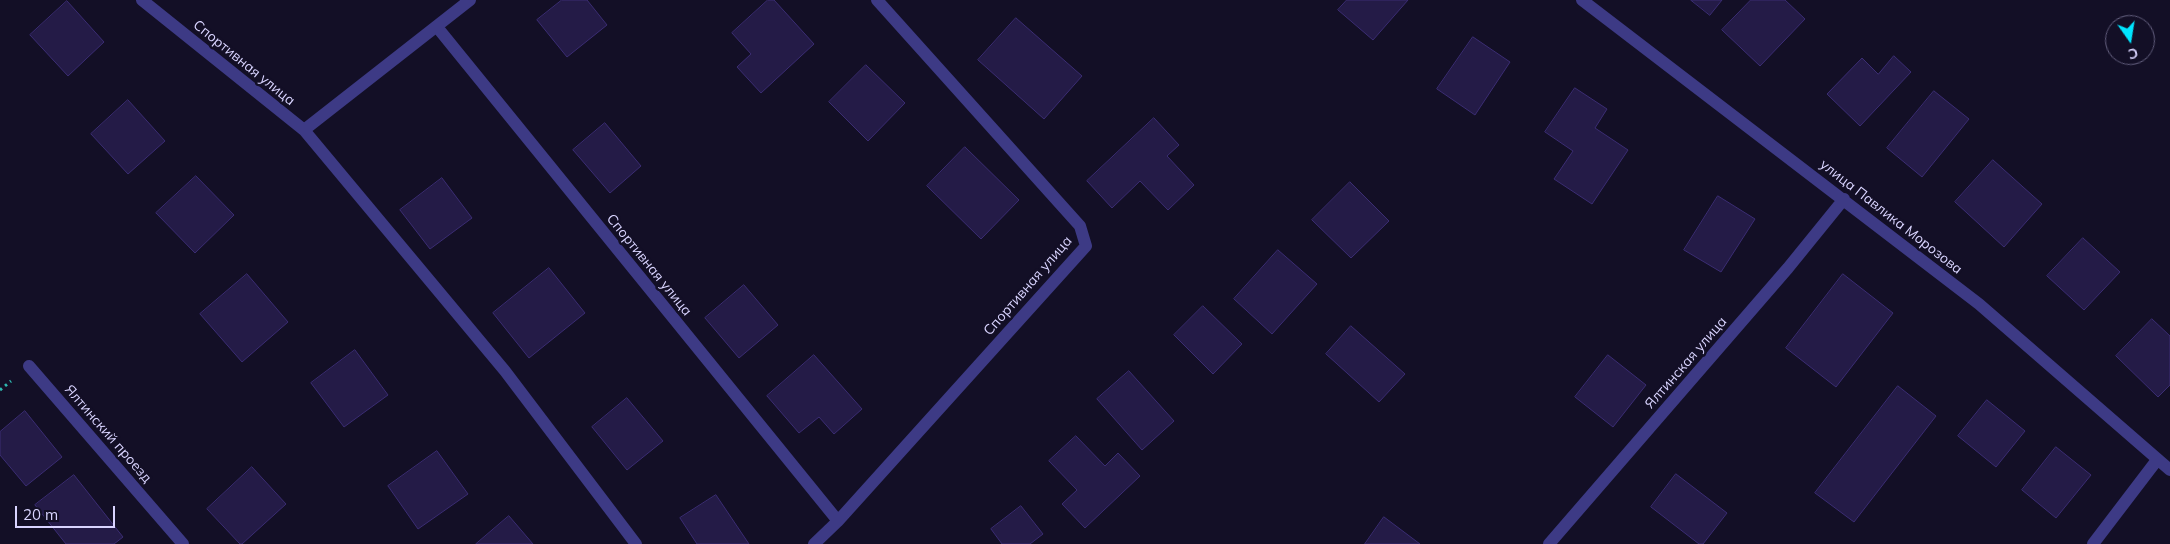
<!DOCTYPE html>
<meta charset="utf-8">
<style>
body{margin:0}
#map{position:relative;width:2170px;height:544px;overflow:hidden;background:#130f26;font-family:Mulish,sans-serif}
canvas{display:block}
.north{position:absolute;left:2105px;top:15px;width:50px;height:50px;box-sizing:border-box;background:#130f26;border:1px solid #625e7d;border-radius:50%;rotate:167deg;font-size:14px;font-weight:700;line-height:20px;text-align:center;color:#d9d4ff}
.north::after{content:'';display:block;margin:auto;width:18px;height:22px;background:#00e5ff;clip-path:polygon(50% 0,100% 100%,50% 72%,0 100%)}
.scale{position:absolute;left:15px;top:506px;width:100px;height:22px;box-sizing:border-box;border:2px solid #d9d4ff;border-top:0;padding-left:6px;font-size:15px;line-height:18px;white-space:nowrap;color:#d9d4ff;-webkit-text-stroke:4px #130f26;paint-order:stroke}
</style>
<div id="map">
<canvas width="2170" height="544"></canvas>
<div class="north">С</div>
<div class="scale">20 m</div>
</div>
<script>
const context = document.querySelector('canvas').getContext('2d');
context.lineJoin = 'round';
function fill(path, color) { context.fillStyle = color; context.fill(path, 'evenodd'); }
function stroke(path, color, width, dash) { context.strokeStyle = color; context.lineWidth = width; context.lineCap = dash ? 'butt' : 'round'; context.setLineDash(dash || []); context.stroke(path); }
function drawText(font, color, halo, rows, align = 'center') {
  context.font = font + ' Mulish,sans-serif'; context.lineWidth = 5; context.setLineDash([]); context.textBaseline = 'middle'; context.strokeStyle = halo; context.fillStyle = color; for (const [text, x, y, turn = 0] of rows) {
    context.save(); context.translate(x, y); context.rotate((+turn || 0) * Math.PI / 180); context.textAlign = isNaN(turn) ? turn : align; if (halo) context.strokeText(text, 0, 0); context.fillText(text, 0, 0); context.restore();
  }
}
const building = new Path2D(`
 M562 0H587L607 25 567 57 537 20Z
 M768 0H774L814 44 761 93 737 67 751 54 732 33Z
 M1347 0H1408L1373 40 1338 10Z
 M1691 0H1722L1710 15Z
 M1751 0H1785L1805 19 1760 66 1722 30Z
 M67 1 104 42 68 76 30 35Z
 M1016 18 1082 76 1044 119 978 60Z
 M1473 37 1510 62 1475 115 1437 89Z
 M1894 56 1911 72 1860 126 1827 94 1862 58 1878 74Z
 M866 65 905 103 868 141 829 102Z
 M1575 88 1607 109 1595 128 1628 150 1592 204 1554 179 1573 151 1545 132Z
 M1934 91 1969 119 1922 177 1887 148Z
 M128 100 165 141 128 174 91 134Z
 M1154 118 1179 145 1167 156 1194 185 1168 210 1140 181 1112 208 1087 181Z
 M605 123 641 166 610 193 573 150Z
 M965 147 1019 200 981 239 927 186Z
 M1993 160 2042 204 2004 247 1955 202Z
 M196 176 234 215 195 253 156 213Z
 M442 178 472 218 430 249 400 210Z
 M1350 182 1389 221 1351 258 1312 220Z
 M1718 196 1755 219 1721 272 1684 250Z
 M2083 238 2120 272 2084 310 2047 276Z
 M1278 250 1317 284 1272 334 1234 299Z
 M549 268 585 313 529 358 493 313Z
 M247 274 288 322 242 362 200 314Z
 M1843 274 1893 313 1836 387 1786 348Z
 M744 285 778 325 739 358 705 318Z
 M1203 306 1242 344 1213 374 1174 335Z
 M2152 319 2170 336V385L2158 397 2116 356Z
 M1351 326 1405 374 1379 402 1326 354Z
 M355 350 388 395 344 427 311 383Z
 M814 355 862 409 834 434 819 417 799 433 767 396Z
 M1608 355 1646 385 1613 427 1575 397Z
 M1129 371 1174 421 1142 450 1097 399Z
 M1898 386 1936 416 1854 522 1815 493Z
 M627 398 663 441 627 470 592 427Z
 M1987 400 2025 431 1996 467 1958 436Z
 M25 411 62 457 26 486 0 455V432Z
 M1076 436 1105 466 1118 453 1140 476 1085 528 1062 504 1077 490 1049 461Z
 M2056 447 2091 475 2056 518 2022 490Z
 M437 451 468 494 418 529 388 486Z
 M252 467 286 504 242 544H240L207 509Z
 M1676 474 1727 513 1703 544H1699L1651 507Z
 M74 475 123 537 114 544H66L35 505Z
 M716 495 749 544H697L680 518Z
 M1021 506 1043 534 1030 544H1002L991 529Z
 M509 516 533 544H476Z
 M1384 517 1420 544H1365Z`);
fill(building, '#241b47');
stroke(building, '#3b2d73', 1);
stroke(new Path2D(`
 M0 390 11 381`), '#2fb8b0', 3, [2.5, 4]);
stroke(new Path2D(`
 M142 0 304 130 505 371 636 544
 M1582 0 1979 304 2170 470
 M437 27 838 521
 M304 130 470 0
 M29 366 183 544
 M814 544 838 521 1086 246 1080 226 877 0
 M1549 544 1788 268 1844 199
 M2093 544 2157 460`), '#3d3a85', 12);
drawText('14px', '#d9d4ff', '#130f26', [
 ["Спортивная улица",244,63,39],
 ["улица Павлика Морозова",1891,217,38],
 ["Спортивная улица",649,265,51],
 ["Спортивная улица",1028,286,-49],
 ["Ялтинская улица",1686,363,-49],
 ["Ялтинский проезд",108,434,49]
]);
</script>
